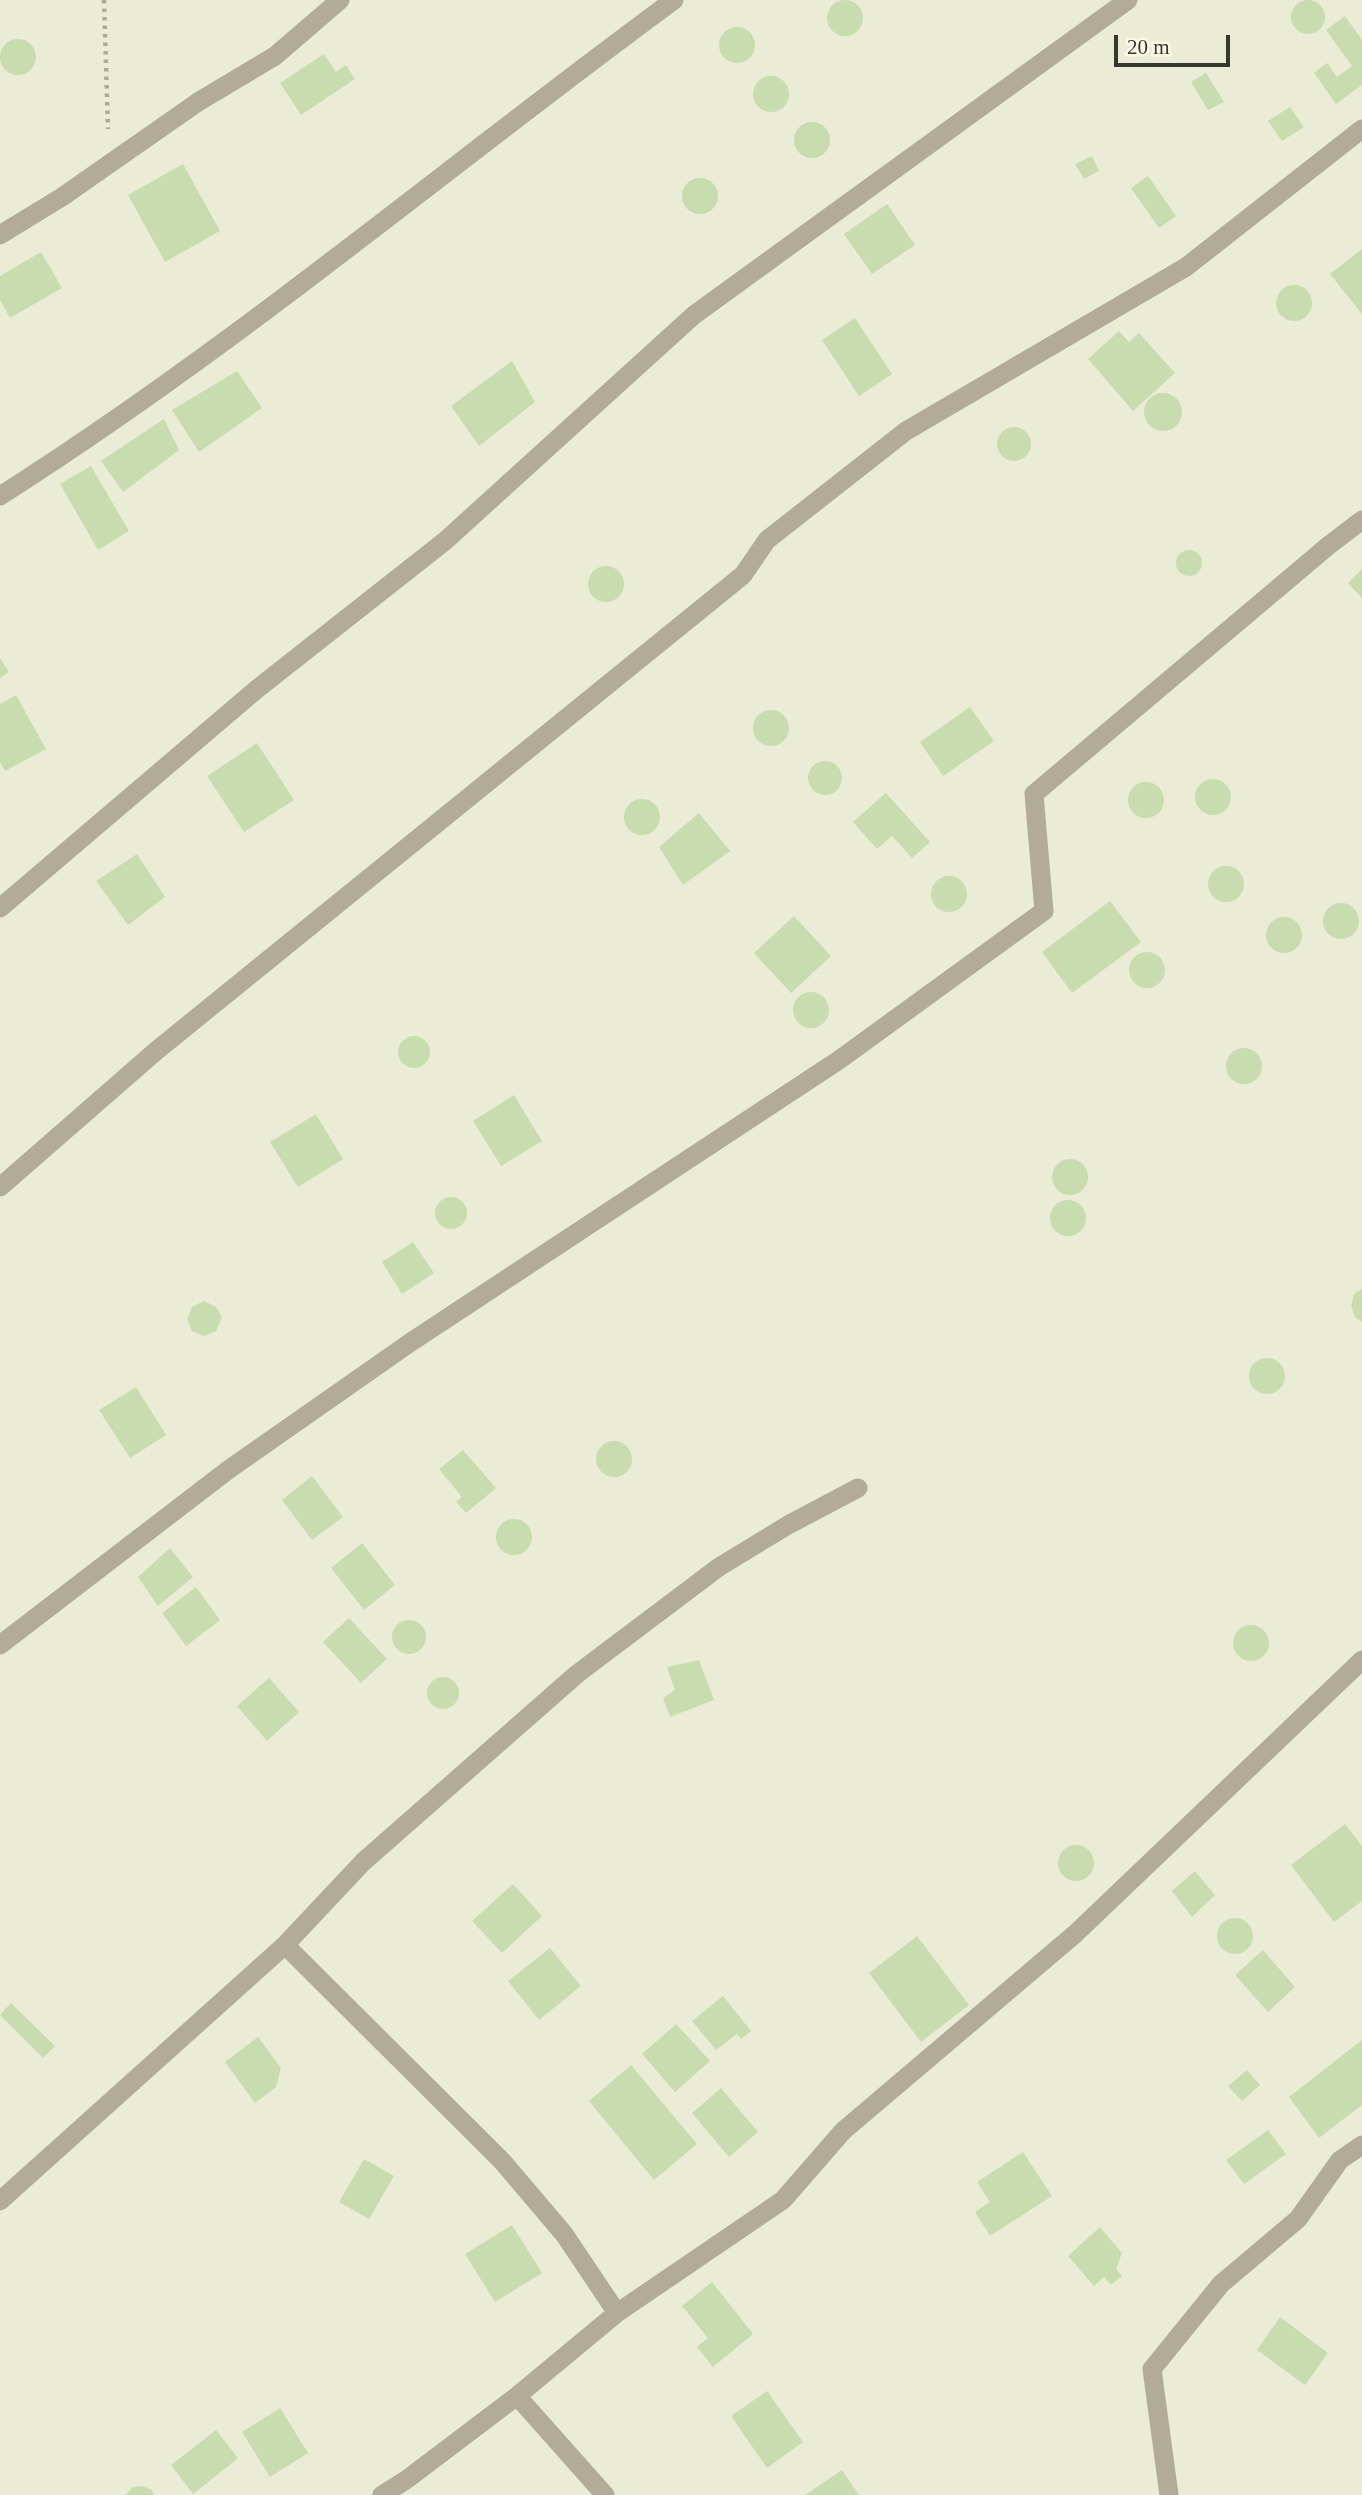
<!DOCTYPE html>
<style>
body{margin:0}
#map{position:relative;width:1362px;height:2495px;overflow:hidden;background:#ebecd6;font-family:"Times New Roman",serif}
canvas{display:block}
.scale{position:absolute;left:1114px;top:35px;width:116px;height:32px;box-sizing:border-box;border:4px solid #36372e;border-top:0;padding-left:9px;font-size:21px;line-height:24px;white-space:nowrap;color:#36372e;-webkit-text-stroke:5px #f8f9e3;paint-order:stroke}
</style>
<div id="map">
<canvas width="1362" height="2495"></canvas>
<div class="scale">20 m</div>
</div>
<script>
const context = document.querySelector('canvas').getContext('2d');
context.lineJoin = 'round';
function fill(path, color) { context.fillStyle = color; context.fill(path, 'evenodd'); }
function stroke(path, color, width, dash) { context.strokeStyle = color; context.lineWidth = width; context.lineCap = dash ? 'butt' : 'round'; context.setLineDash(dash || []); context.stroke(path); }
fill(new Path2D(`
 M827 18a18 18 0 1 1 36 0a18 18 0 1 1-36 0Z
 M1291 17a17 17 0 1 1 34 0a17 17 0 1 1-34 0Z
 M1345 16 1362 40V85L1336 104 1314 73 1327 63 1337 77 1352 66 1326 30Z
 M719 45a18 18 0 1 1 36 0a18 18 0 1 1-36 0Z
 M0 57a18 18 0 1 1 36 0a18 18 0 1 1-36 0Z
 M324 54 336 72 346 65 355 79 301 115 280 83Z
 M1206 73 1224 102 1208 110 1191 82Z
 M753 94a18 18 0 1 1 36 0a18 18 0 1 1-36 0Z
 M1290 107 1304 127 1282 141 1268 121Z
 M794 140a18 18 0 1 1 36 0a18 18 0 1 1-36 0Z
 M1092 156 1099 171 1084 179 1075 164Z
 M183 164 220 231 165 262 128 195Z
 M1148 176 1176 216 1159 228 1131 188Z
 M682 196a18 18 0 1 1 36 0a18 18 0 1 1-36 0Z
 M887 204 915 245 872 274 844 234Z
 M1362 249V314L1330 274Z
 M41 252 62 288 10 318 0 300V276Z
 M1276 303a18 18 0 1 1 36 0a18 18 0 1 1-36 0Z
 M855 318 892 374 859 396 822 340Z
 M1119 331 1129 342 1139 333 1175 373 1133 411 1088 359Z
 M512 361 535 402 479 446 451 406Z
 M237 371 262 408 199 452 172 410Z
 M1144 412a19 19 0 1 1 38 0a19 19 0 1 1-38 0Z
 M164 419 179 450 123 492 101 461Z
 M997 444a17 17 0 1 1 34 0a17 17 0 1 1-34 0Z
 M91 466 129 531 98 550 60 484Z
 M1176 563a13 13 0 1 1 26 0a13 13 0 1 1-26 0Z
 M588 584a18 18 0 1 1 36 0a18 18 0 1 1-36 0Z
 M1362 569V598L1348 583Z
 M0 658 9 672 0 678Z
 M16 695 46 749 5 771 0 762V704Z
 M970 707 994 741 943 776 920 742Z
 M753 728a18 18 0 1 1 36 0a18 18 0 1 1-36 0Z
 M257 743 294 800 244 832 207 776Z
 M808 778a17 17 0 1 1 34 0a17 17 0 1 1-34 0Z
 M1195 797a18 18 0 1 1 36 0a18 18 0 1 1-36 0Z
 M1128 800a18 18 0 1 1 36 0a18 18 0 1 1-36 0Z
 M886 793 930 842 912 858 892 836 877 849 853 822Z
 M624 817a18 18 0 1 1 36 0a18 18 0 1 1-36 0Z
 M699 813 730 851 683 885 659 847Z
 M137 854 165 897 128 925 96 881Z
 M1208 884a18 18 0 1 1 36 0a18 18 0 1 1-36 0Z
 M931 894a18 18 0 1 1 36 0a18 18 0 1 1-36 0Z
 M1110 901 1141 942 1072 993 1042 952Z
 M1323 921a18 18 0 1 1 36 0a18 18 0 1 1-36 0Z
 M794 916 831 956 791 993 754 953Z
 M1266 935a18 18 0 1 1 36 0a18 18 0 1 1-36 0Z
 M1129 970a18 18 0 1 1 36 0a18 18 0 1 1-36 0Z
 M793 1010a18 18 0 1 1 36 0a18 18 0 1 1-36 0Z
 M398 1052a16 16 0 1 1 32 0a16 16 0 1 1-32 0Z
 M1226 1066a18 18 0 1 1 36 0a18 18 0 1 1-36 0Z
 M514 1095 542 1141 501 1166 473 1121Z
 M316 1114 343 1159 298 1187 270 1142Z
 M1052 1177a18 18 0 1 1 36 0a18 18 0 1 1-36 0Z
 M435 1213a16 16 0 1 1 32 0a16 16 0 1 1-32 0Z
 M1050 1218a18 18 0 1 1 36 0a18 18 0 1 1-36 0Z
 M413 1242 434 1273 402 1294 382 1262Z
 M1362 1289V1322L1355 1317 1351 1306 1354 1294Z
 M204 1301 216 1307 222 1317 216 1331 204 1336 192 1331 187 1319 192 1307Z
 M1249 1376a18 18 0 1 1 36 0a18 18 0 1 1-36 0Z
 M136 1387 166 1435 130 1458 99 1410Z
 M596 1459a18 18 0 1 1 36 0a18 18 0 1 1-36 0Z
 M463 1450 496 1488 466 1513 456 1502 462 1497 439 1469Z
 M312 1476 343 1517 312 1540 282 1500Z
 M496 1537a18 18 0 1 1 36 0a18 18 0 1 1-36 0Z
 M362 1543 395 1585 364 1610 331 1568Z
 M170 1548 193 1577 158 1606 138 1577Z
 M196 1587 220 1620 186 1646 162 1613Z
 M349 1618 387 1659 361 1683 323 1642Z
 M392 1637a17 17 0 1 1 34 0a17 17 0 1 1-34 0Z
 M1233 1643a18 18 0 1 1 36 0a18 18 0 1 1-36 0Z
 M699 1660 714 1700 670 1717 663 1698 675 1690 667 1667Z
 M427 1693a16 16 0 1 1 32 0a16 16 0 1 1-32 0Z
 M269 1678 299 1712 267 1741 237 1706Z
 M1345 1824 1362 1846V1901L1334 1922 1291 1865Z
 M1058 1863a18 18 0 1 1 36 0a18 18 0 1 1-36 0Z
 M1195 1871 1215 1895 1192 1917 1172 1891Z
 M513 1884 542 1916 502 1953 472 1921Z
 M1217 1936a18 18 0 1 1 36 0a18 18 0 1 1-36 0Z
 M917 1936 969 2005 921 2042 869 1973Z
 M550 1948 581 1986 539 2020 508 1981Z
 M1263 1950 1295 1987 1268 2012 1235 1975Z
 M723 1996 751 2031 741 2039 737 2034 716 2050 692 2021Z
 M11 2003 55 2046 43 2058 0 2015Z
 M676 2024 710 2061 675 2092 642 2054Z
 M258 2037 281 2068 276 2087 255 2103 225 2062Z
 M1362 2040V2105L1319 2138 1289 2097Z
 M631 2065 697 2144 654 2180 589 2101Z
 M1247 2070 1260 2085 1242 2101 1228 2086Z
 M721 2088 758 2132 729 2157 692 2113Z
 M1268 2130 1286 2154 1244 2184 1226 2160Z
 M1023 2152 1052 2196 990 2236 975 2212 990 2202 977 2182Z
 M364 2159 394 2176 369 2219 339 2202Z
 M512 2225 542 2273 495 2302 465 2254Z
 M1100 2227 1122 2253 1116 2269 1122 2276 1111 2285 1104 2277 1094 2286 1068 2256Z
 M712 2282 753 2334 713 2367 697 2347 708 2338 682 2306Z
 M1280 2317 1328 2353 1305 2385 1257 2350Z
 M767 2391 803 2442 767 2468 731 2416Z
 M280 2408 308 2453 270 2477 242 2432Z
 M216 2430 238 2458 193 2494 171 2465Z
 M842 2470 859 2495H805Z
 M142 2486 152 2490 154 2495H125L133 2487Z`), '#c8dcb0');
stroke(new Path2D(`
 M104 0 108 129`), '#aaab9a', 4.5, [3.5, 5]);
stroke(new Path2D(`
 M0 235 62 197 198 102 275 56 340 0
 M0 496C236 346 449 165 674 0
 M0 908 257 689 445 541 694 315 1128 0
 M0 1187 156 1051 743 575 767 540 906 431 1186 267 1362 129
 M0 1645 228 1470 411 1342 839 1060 1044 911 1034 794 1328 546 1362 520
 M285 1945 502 2161 564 2234 617 2313
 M0 2201 285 1945 363 1862 577 1674 719 1567 788 1525 858 1488
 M517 2396 605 2495
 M382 2495 406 2480 517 2396 617 2313 783 2200 843 2131 1075 1934 1362 1660
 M1169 2495 1152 2369 1221 2284 1298 2219 1340 2160 1362 2145`), '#b1ab97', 19);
</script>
